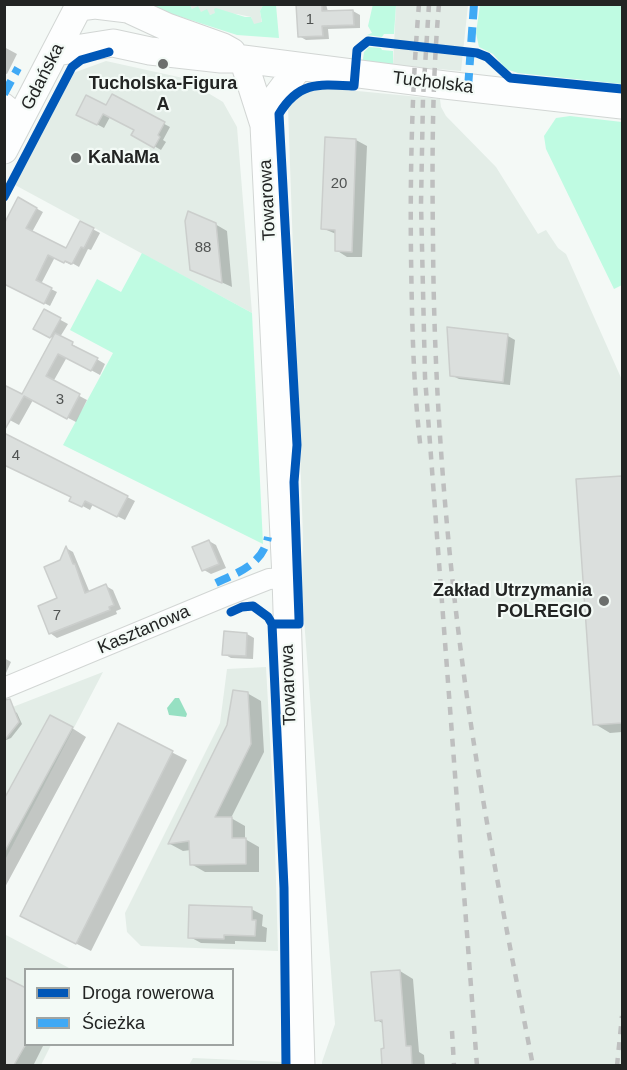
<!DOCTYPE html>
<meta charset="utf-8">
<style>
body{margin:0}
#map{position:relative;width:627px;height:1070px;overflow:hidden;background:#f4f9f6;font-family:Helvetica,sans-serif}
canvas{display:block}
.frame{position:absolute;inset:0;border:6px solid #222423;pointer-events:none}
.legend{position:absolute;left:24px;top:968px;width:210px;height:78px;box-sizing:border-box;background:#f3faf6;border:2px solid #9fa4a2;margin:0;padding:8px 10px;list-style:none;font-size:18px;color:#222423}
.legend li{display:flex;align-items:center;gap:12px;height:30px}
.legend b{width:30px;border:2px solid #9fa4a2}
</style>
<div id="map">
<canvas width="627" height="1070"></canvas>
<div class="frame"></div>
<ul class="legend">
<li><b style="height:8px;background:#0057b8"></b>Droga rowerowa</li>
<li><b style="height:8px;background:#3fa9f5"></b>Ścieżka</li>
</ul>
</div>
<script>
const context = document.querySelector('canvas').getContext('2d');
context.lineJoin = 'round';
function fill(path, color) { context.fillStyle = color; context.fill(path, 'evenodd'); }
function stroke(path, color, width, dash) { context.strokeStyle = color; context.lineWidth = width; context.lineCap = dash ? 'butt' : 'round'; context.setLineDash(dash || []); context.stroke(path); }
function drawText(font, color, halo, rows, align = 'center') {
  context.font = font + ' Helvetica,sans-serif'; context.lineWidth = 4.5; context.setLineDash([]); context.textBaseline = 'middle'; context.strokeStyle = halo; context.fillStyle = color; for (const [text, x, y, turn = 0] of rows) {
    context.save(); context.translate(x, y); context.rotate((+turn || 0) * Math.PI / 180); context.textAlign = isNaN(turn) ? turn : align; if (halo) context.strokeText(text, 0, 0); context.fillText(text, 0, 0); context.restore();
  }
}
fill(new Path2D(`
 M190 5H263L260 11 262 23 253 25 251 17 237 14 216 13 210 15 192 9Z
 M396 5H468L461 71 393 65Z
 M106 61 183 78 223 102 237 127 252 313 15 185 73 73Z
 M309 89H337L440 99 441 107 446 116 496 167 538 234 546 230 558 248 566 254 622 380V1065H322V1062L335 1024 302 593 303 538 288 107Z
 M266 667 274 811 278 951 141 946 127 932 125 913 220 723 227 669Z
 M103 672 5 860V710Z
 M4 934 71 969 26 970V1044L51 1045 41 1065H5Z
 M193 1058 284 1062V1065H189Z`), '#e3ede7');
fill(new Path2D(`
 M373 4 396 5 394 34H384L382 37 367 35 372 33 368 26Z
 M153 5H190L192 9 198 6 201 12 207 9 210 15 215 13 214 9 216 8 245 17H251L254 24 262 22 260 11 263 5H276L279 38 237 35 172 14Z
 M480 5H622V84L518 73 506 69 493 54 479 47 476 33Z
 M369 47 381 48 382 50 393 51V65L362 66 364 52Z
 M570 116 622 122V285L614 289 546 149 544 136 556 118Z
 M142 253 252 313 263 544 63 445 113 353 70 330 97 279 121 292Z`), '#bffbe2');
fill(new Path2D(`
 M175 698H179L187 714 186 717 169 715 167 708Z`), '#96e0c2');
fill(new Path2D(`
 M298 4H326L328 12 353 11 360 15V28L328 29 329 39 306 40 299 36Z
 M4 47 17 54 7 74 4 73Z
 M112 96 170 127 163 140 166 142 161 150 133 134 136 130 110 117 104 128 78 114 106 107Z
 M356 140 367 146 362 257H347L336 250V234L322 228Z
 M19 199 43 212 32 232 67 250 81 223 100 233 91 250 88 249 79 267 72 263 71 265 55 257 41 284 57 292 50 306 4 283Z
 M215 224 227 231 232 287 192 269Z
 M44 311 68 324 60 337 105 364 100 375 67 357 53 382 87 400 76 422 33 400 19 425 4 417 23 396 54 339 35 328Z
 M508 336 515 340 510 385 459 379 451 375Z
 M4 435 135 501 125 520 93 504 90 510 79 504Z
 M622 477V732L610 733 595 724 578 480Z
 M209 541 216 545 226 568 211 574 204 570Z
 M66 548 73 552 90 593 106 586 113 590 121 609 116 611 117 614 57 638 50 633 59 599 61 561Z
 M247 634 254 638 253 659 231 658 224 654Z
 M4 658 11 662 6 673 4 672Z
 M247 693 261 701 264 752 231 818 245 826V839L259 847V872H205L191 864V850L183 851 170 844 229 725Z
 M14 711 17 713 22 724 11 738 4 741V715Z
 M118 725 187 760 91 951 37 924Z
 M72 728 86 737 4 889V802Z
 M251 909 263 915 262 926 267 928 266 942 235 941V944L201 943 190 937Z
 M400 971 413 979 419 1052 424 1055 425 1066H384L382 1050H386L384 1024 377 1020Z
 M4 979 26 1044H44L33 1066H4Z`), '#0003');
const building = new Path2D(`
 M296 4H322V11L353 10 354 25 322 26 323 36 298 37Z
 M112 94 165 122 158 135 160 137 154 148 131 135 134 130 103 114 97 125 76 115 86 95 106 105Z
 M325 137 356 139 352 252 335 251V230L321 229Z
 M18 197 37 208 26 228 66 248 80 221 94 228 84 248 81 247 72 264 65 261 64 263 48 255 36 280 52 288 44 304 4 284V224Z
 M188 211 216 223 222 283 190 270 185 221Z
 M44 309 61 318 50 338 33 329Z
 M447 327 508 334 503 382 450 376Z
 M55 333 73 342 72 345 98 358 91 371 58 354 46 376 80 394 67 419 24 396 4 431V385L22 394Z
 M4 433 128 496 117 517 85 501 82 507 69 501 71 497 4 465Z
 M622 476V723L593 725 576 479Z
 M209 540 219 564 202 571 192 547Z
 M66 546 73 564H75L85 593 106 584 114 605 109 607 110 610 49 634 38 606 57 598 44 567 60 560Z
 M224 631 247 633 246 656 222 655Z
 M233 690 248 692 251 744 215 817H232V838H246V864L190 865 189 841 168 844 227 725Z
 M10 699 19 722 4 741V700Z
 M50 715 73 727 4 853V799Z
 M118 723 173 751 76 944 20 916Z
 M189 905 252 907V920H256L255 936 224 935V939L188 938Z
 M400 970 406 1046H411L412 1065H382L381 1049 384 1048 382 1020 375 1021 371 972Z
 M4 977 26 988V1044L14 1065H4Z`);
fill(building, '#dbdfdd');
stroke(building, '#cbcecc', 1.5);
const street = new Path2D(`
 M4 103 22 118
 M4 688 223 597 269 579 286 578`);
const secondary = new Path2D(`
 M79 7 95 5 128 9 167 27 223 47 232 52
 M56 52 113 43 150 51 221 59H243L445 85 622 105
 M243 59 264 125 286 578 301 1066
 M264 125 274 100 299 67
 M4 150 80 4`);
stroke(street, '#d2d6d4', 22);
stroke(secondary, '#d2d6d4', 29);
stroke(street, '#fdfefe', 20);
stroke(secondary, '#fdfefe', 27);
stroke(new Path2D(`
 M419 4C412 88 410 171 411 255 412 321 413 386 421 451
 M429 4 423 98 421 203 425 377 477 1066
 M439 4C432 83 432 162 433 241 434 407 448 574 473 738 490 848 512 957 533 1066
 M452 1031 454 1066
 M617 1066 622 1016`), '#bebfbf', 4.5, [8, 8]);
stroke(new Path2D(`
 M468 88 474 4
 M4 94 18 68
 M216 583C239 572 263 564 268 537`), '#3fa9f5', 8, [15, 8]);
stroke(new Path2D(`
 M4 197 72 67 81 60 109 52
 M231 612 242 607 253 606 268 617 272 624 284 888 286 1066
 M272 624H299V619L294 482 297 445 279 114C299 81 319 84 354 86L357 50 368 41 477 53 487 57 510 78 622 89`), '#0057b8', 9);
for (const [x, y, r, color] of [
 [163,64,6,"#6c6f6d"],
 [76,158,6,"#6c6f6d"],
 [604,601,6,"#6c6f6d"]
]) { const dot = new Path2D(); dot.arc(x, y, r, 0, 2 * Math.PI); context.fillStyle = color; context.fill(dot); stroke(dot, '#f3faf6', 2); }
drawText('15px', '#505352', null, [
 ["1",310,20],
 ["20",339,184],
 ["88",203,248],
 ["3",60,400],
 ["4",16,456],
 ["7",57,616]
]);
drawText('18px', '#222423', '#f3faf6', [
 ["Gdańska",43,77,-63],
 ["Tucholska",433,83,7],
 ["Towarowa",268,200,-93],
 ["Kasztanowa",144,630,-23],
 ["Towarowa",289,685,-92]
]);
drawText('bold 18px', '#222423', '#f3faf6', [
 ["Tucholska-Figura",163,84],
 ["A",163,105],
 ["KaNaMa",88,158,"left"],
 ["Zakład Utrzymania",592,591,"right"],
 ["POLREGIO",592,612,"right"]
]);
</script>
